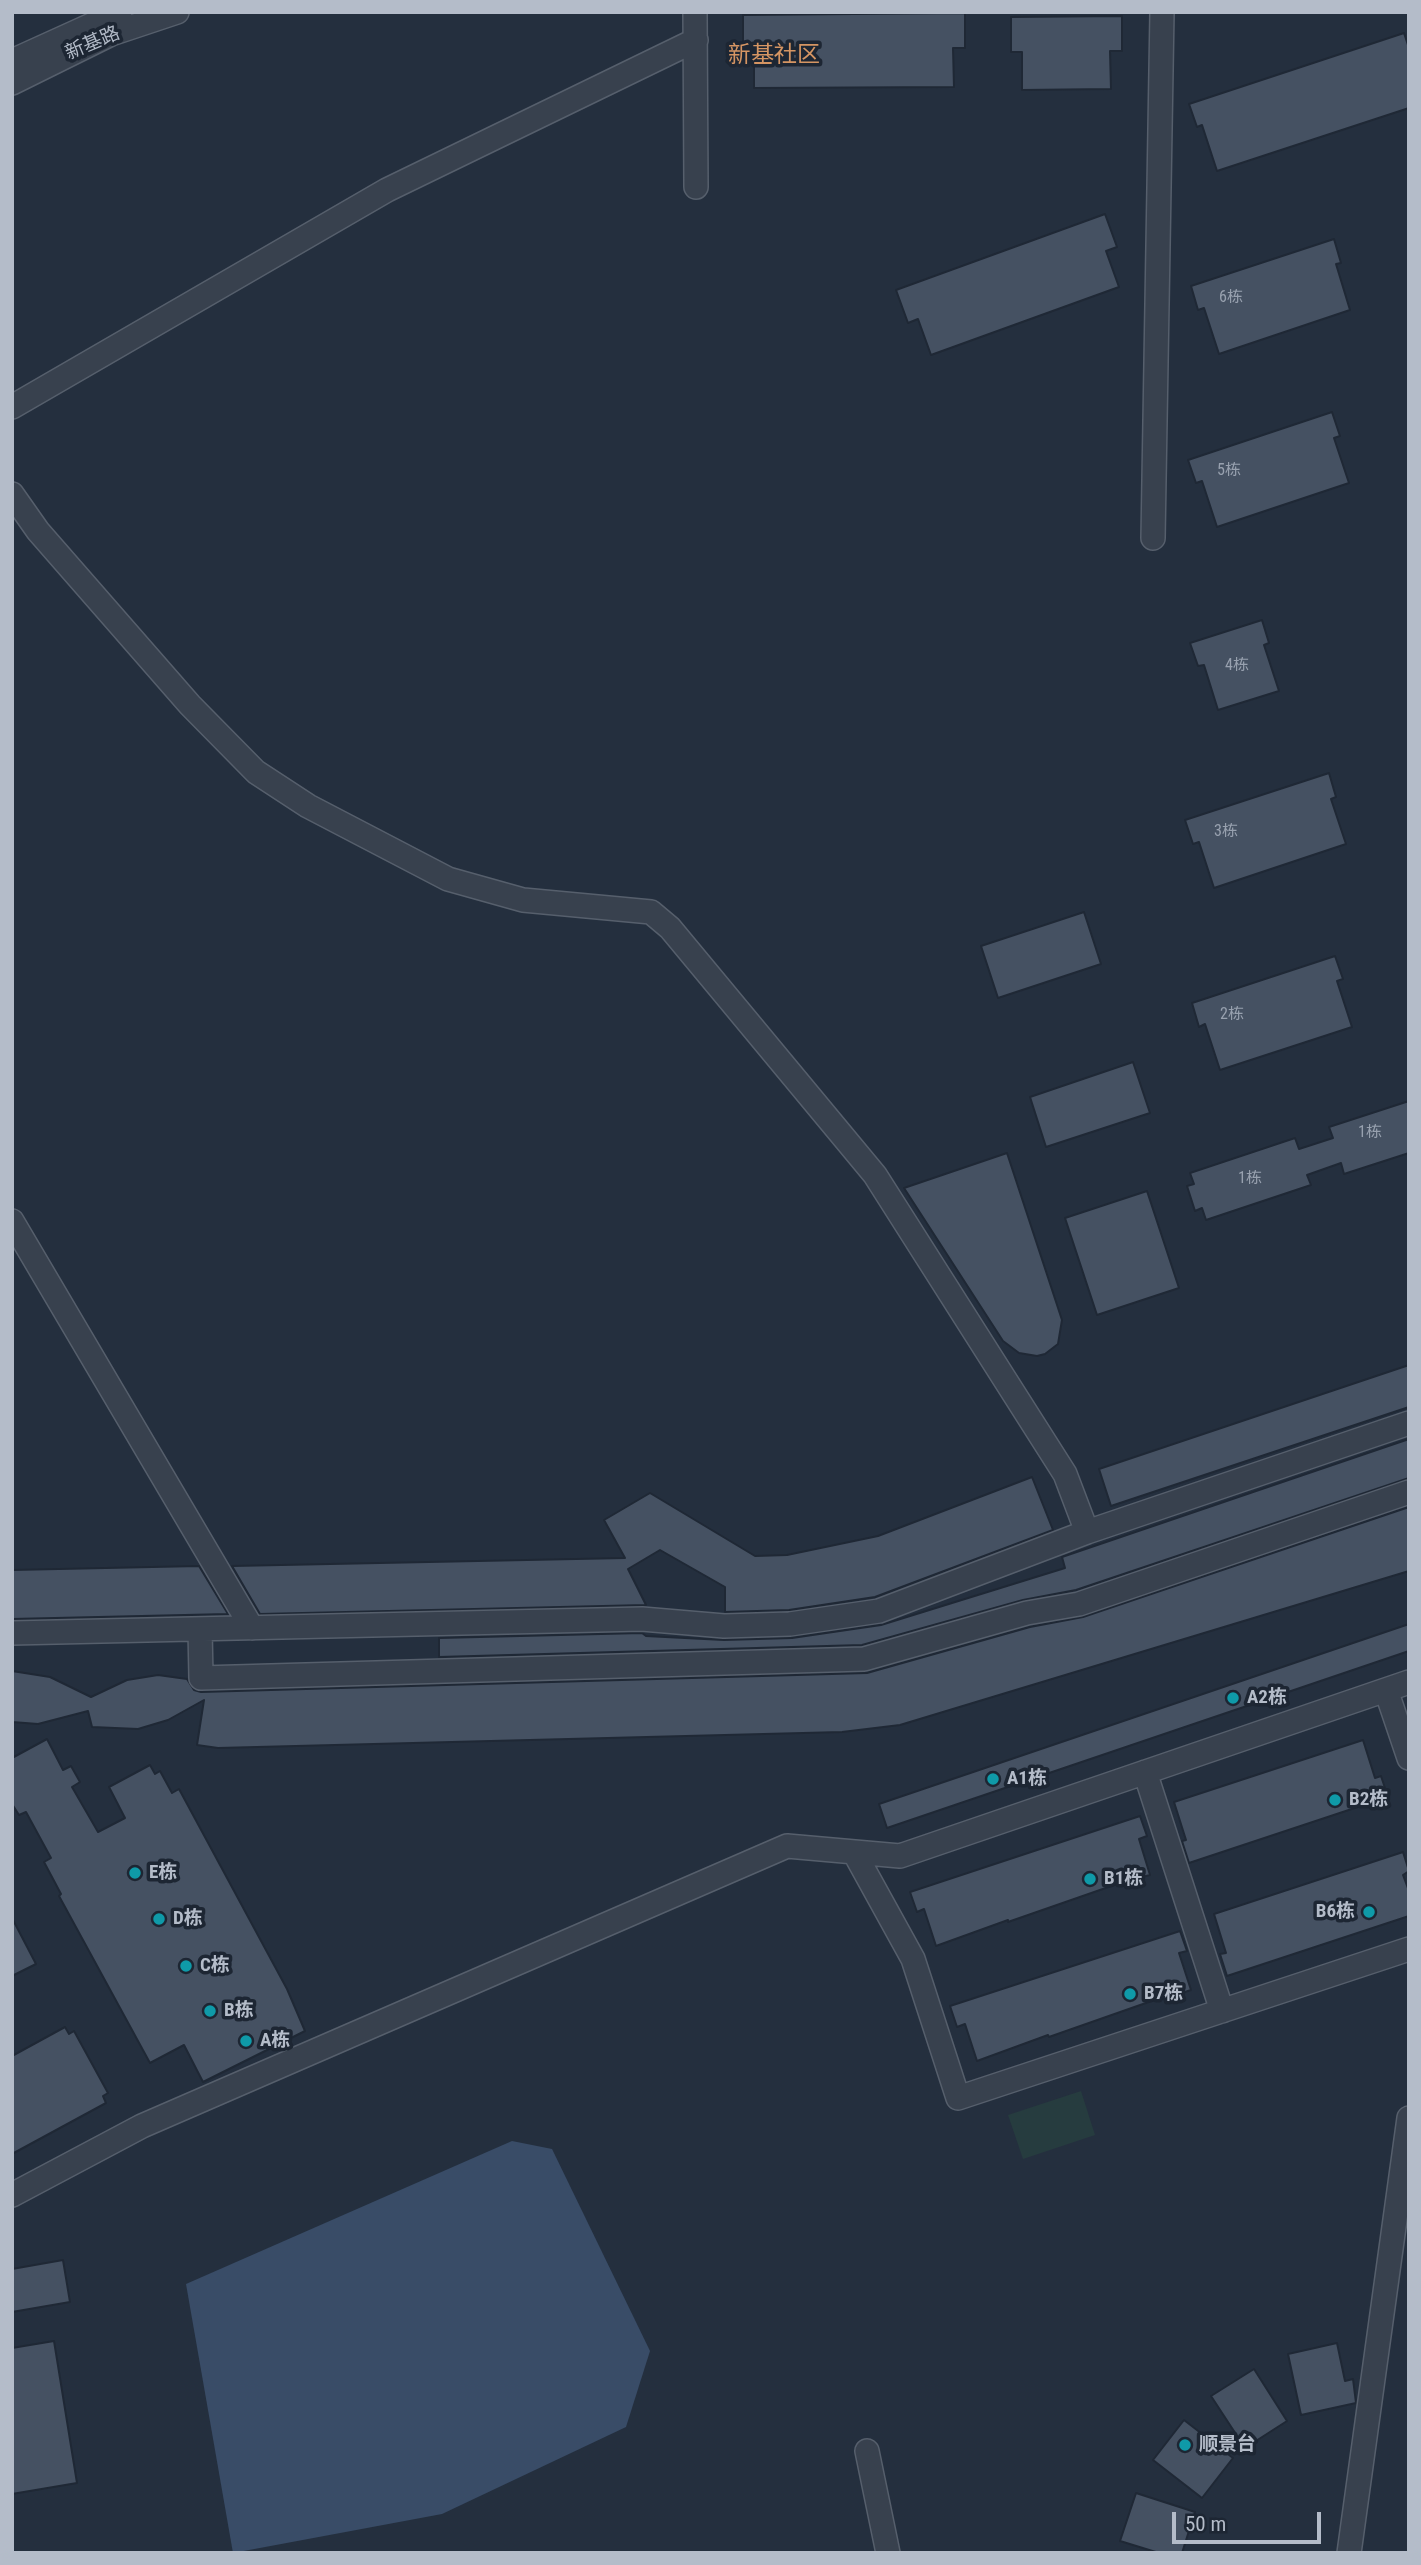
<!DOCTYPE html>
<meta charset="utf-8">
<style>
body{margin:0}
#map{position:relative;width:1421px;height:2565px;overflow:hidden;background:#242f3e;font-family:"Roboto Condensed",sans-serif}
canvas{display:block}
.frame{position:absolute;inset:0;border:14px solid #b4bcc9;pointer-events:none}
.scale{position:absolute;left:1172px;top:2512px;width:149px;height:32px;box-sizing:border-box;border:4px solid #b4bcc9;border-top:0;padding-left:9px;font-size:21px;line-height:24px;white-space:nowrap;color:#b4bcc9;-webkit-text-stroke:5px #1d2633;paint-order:stroke}
</style>
<div id="map">
<canvas width="1421" height="2565"></canvas>
<div class="frame"></div>
<div class="scale">50 m</div>
</div>
<script>
const context = document.querySelector('canvas').getContext('2d');
context.lineJoin = 'round';
function fill(path, color) { context.fillStyle = color; context.fill(path, 'evenodd'); }
function stroke(path, color, width, dash) { context.strokeStyle = color; context.lineWidth = width; context.lineCap = dash ? 'butt' : 'round'; context.setLineDash(dash || []); context.stroke(path); }
function drawText(font, color, halo, rows, align = 'center') {
  context.font = font + ' "Roboto Condensed","Noto Sans SC",sans-serif'; context.lineWidth = 7; context.setLineDash([]); context.textBaseline = 'middle'; context.strokeStyle = halo; context.fillStyle = color; for (const [text, x, y, turn = 0] of rows) {
    context.save(); context.translate(x, y); context.rotate((+turn || 0) * Math.PI / 180); context.textAlign = isNaN(turn) ? turn : align; if (halo) context.strokeText(text, 0, 0); context.fillText(text, 0, 0); context.restore();
  }
}
fill(new Path2D(`
 M1081 2091 1095 2135 1023 2159 1008 2115Z`), '#263c3f');
fill(new Path2D(`
 M512 2141 552 2149 650 2351 626 2427 442 2514 233 2553 186 2284Z`), '#394c67');
const building = new Path2D(`
 M965 13V48H953L954 87 754 88V49L743 50V15Z
 M1122 16V51H1110L1111 89 1022 90V52H1011V17Z
 M1404 33 1409 48V108L1217 171 1202 125 1197 127 1189 104Z
 M1105 214 1117 247 1106 251 1119 287 931 355 918 319 908 323 896 290Z
 M1334 239 1341 263 1336 264 1350 310 1219 354 1204 308 1198 310 1191 286Z
 M1332 412 1340 436 1334 438 1349 483 1217 527 1202 481 1196 483 1188 460Z
 M1262 620 1269 643 1264 645 1279 691 1218 710 1204 665 1198 666 1190 643Z
 M1329 773 1336 797 1331 799 1346 844 1214 888 1199 842 1193 844 1185 820Z
 M1084 912 1101 964 998 998 981 946Z
 M1335 956 1343 979 1337 981 1352 1027 1220 1070 1205 1024 1199 1027 1192 1003Z
 M1133 1062 1150 1113 1046 1147 1030 1097Z
 M1409 1101V1153L1344 1174 1341 1163 1307 1175 1311 1185 1206 1220 1202 1208 1195 1211 1187 1186 1194 1184 1190 1173 1295 1138 1299 1149 1333 1138 1329 1127Z
 M1007 1153 1062 1320 1058 1344 1045 1354 1037 1356 1019 1353 1003 1341 904 1188Z
 M1147 1191 1179 1288 1097 1315 1065 1218Z
 M1409 1365V1407L1111 1506 1099 1469Z
 M1409 1439V1478L1076 1590 1023 1600 862 1645 439 1657V1638L642 1633 646 1636 724 1640 792 1638 881 1625 1065 1568 1062 1557Z
 M1032 1477 1053 1530 875 1597 789 1610 725 1612V1587L660 1550 628 1569 646 1605 260 1614 232 1566 625 1558 604 1520 650 1493 755 1556 787 1555 878 1536Z
 M1409 1507V1571L900 1725 842 1732 218 1748 197 1745 204 1700 168 1720 138 1729 92 1727 88 1711 38 1724 12 1722V1671L50 1677 91 1697 127 1680 158 1675 187 1679 194 1690 201 1692 867 1673 1030 1627 1083 1617Z
 M199 1566 228 1614 12 1619V1570Z
 M1409 1624V1651L887 1828 879 1804Z
 M47 1739 63 1770 71 1766 80 1782 72 1787 98 1832 125 1818 109 1787 150 1765 155 1774 160 1771 172 1793 179 1789 287 1989 305 2031 203 2082 184 2045 150 2063 59 1896 61 1894 44 1862 51 1858 26 1812 19 1815 12 1804V1758Z
 M1363 1740 1375 1778 1381 1776 1388 1797 1189 1863 1182 1841 1186 1840 1174 1802Z
 M1140 1816 1147 1836 1139 1839 1150 1875 1123 1882 1008 1922V1920L936 1946 924 1909 917 1912 910 1892Z
 M1403 1852 1409 1871 1403 1875 1409 1891V1916L1227 1976 1220 1954 1226 1953 1214 1914Z
 M12 1918 36 1964 12 1976Z
 M1180 1931 1187 1951 1179 1953 1191 1990 1164 1999 1163 1997 1049 2037 1048 2035 977 2061 965 2024 957 2027 950 2006Z
 M65 2027 69 2034 74 2031 108 2093 103 2096 106 2103 12 2154V2056Z
 M63 2260 70 2302 12 2312V2269Z
 M54 2341 77 2483 12 2494V2348Z
 M1337 2343 1345 2381 1353 2379 1356 2403 1301 2415 1288 2354Z
 M1254 2369 1287 2421 1245 2448 1211 2396Z
 M1184 2420 1233 2458 1202 2498 1153 2460Z
 M1136 2493 1195 2512 1182 2553H1159L1120 2541Z`);
fill(building, '#455162');
stroke(building, '#1f2835', 2);
const minor = new Path2D(`
 M695 12 696 187
 M12 61 120 12
 M12 83 111 34 177 12
 M12 407 387 190 696 40
 M12 494 38 531 190 705 256 772 308 806 448 879 523 900 651 912 670 928 875 1175 1065 1474 1087 1532
 M1153 538 1162 12
 M12 1221 252 1628
 M200 1629 201 1678 864 1659 1027 1613 1079 1604 1409 1492
 M12 1633 642 1619 724 1626 790 1624 879 1611 1087 1532 1409 1423
 M1386 1690 1409 1758
 M1145 1772 1222 2011
 M854 1852 913 1959 958 2098 1409 1949
 M12 2195 142 2126 787 1846 900 1856 1409 1682
 M867 2451 888 2553
 M1349 2553 1409 2118`);
stroke(minor, '#565f6c', 26);
stroke(minor, '#38414e', 23);
for (const [x, y, r, color] of [
 [1233,1698,7,"#0f9aa8"],
 [993,1779,7,"#0f9aa8"],
 [1335,1800,7,"#0f9aa8"],
 [135,1873,7,"#0f9aa8"],
 [1090,1879,7,"#0f9aa8"],
 [1369,1912,7,"#0f9aa8"],
 [159,1919,7,"#0f9aa8"],
 [186,1966,7,"#0f9aa8"],
 [1130,1994,7,"#0f9aa8"],
 [210,2011,7,"#0f9aa8"],
 [246,2041,7,"#0f9aa8"],
 [1185,2445,7,"#0f9aa8"]
]) { const dot = new Path2D(); dot.arc(x, y, r, 0, 2 * Math.PI); context.fillStyle = color; context.fill(dot); stroke(dot, '#1d2633', 2.5); }
drawText('16px', '#98a1af', null, [
 ["6栋",1231,298],
 ["5栋",1229,471],
 ["4栋",1237,666],
 ["3栋",1226,832],
 ["2栋",1232,1015],
 ["1栋",1370,1133],
 ["1栋",1250,1179]
]);
drawText('19px', '#b4bcc9', '#1d2633', [
 ["新基路",93,44,-23]
]);
drawText('bold 19px', '#b4bcc9', '#1d2633', [
 ["A2栋",1247,1698],
 ["A1栋",1007,1779],
 ["B2栋",1349,1800],
 ["E栋",149,1873],
 ["B1栋",1104,1879],
 ["B6栋",1355,1912,"right"],
 ["D栋",173,1919],
 ["C栋",200,1966],
 ["B7栋",1144,1994],
 ["B栋",224,2011],
 ["A栋",260,2041],
 ["顺景台",1199,2445]
], 'left');
drawText('23px', '#d59563', '#1d2633', [
 ["新基社区",774,56]
]);
</script>
